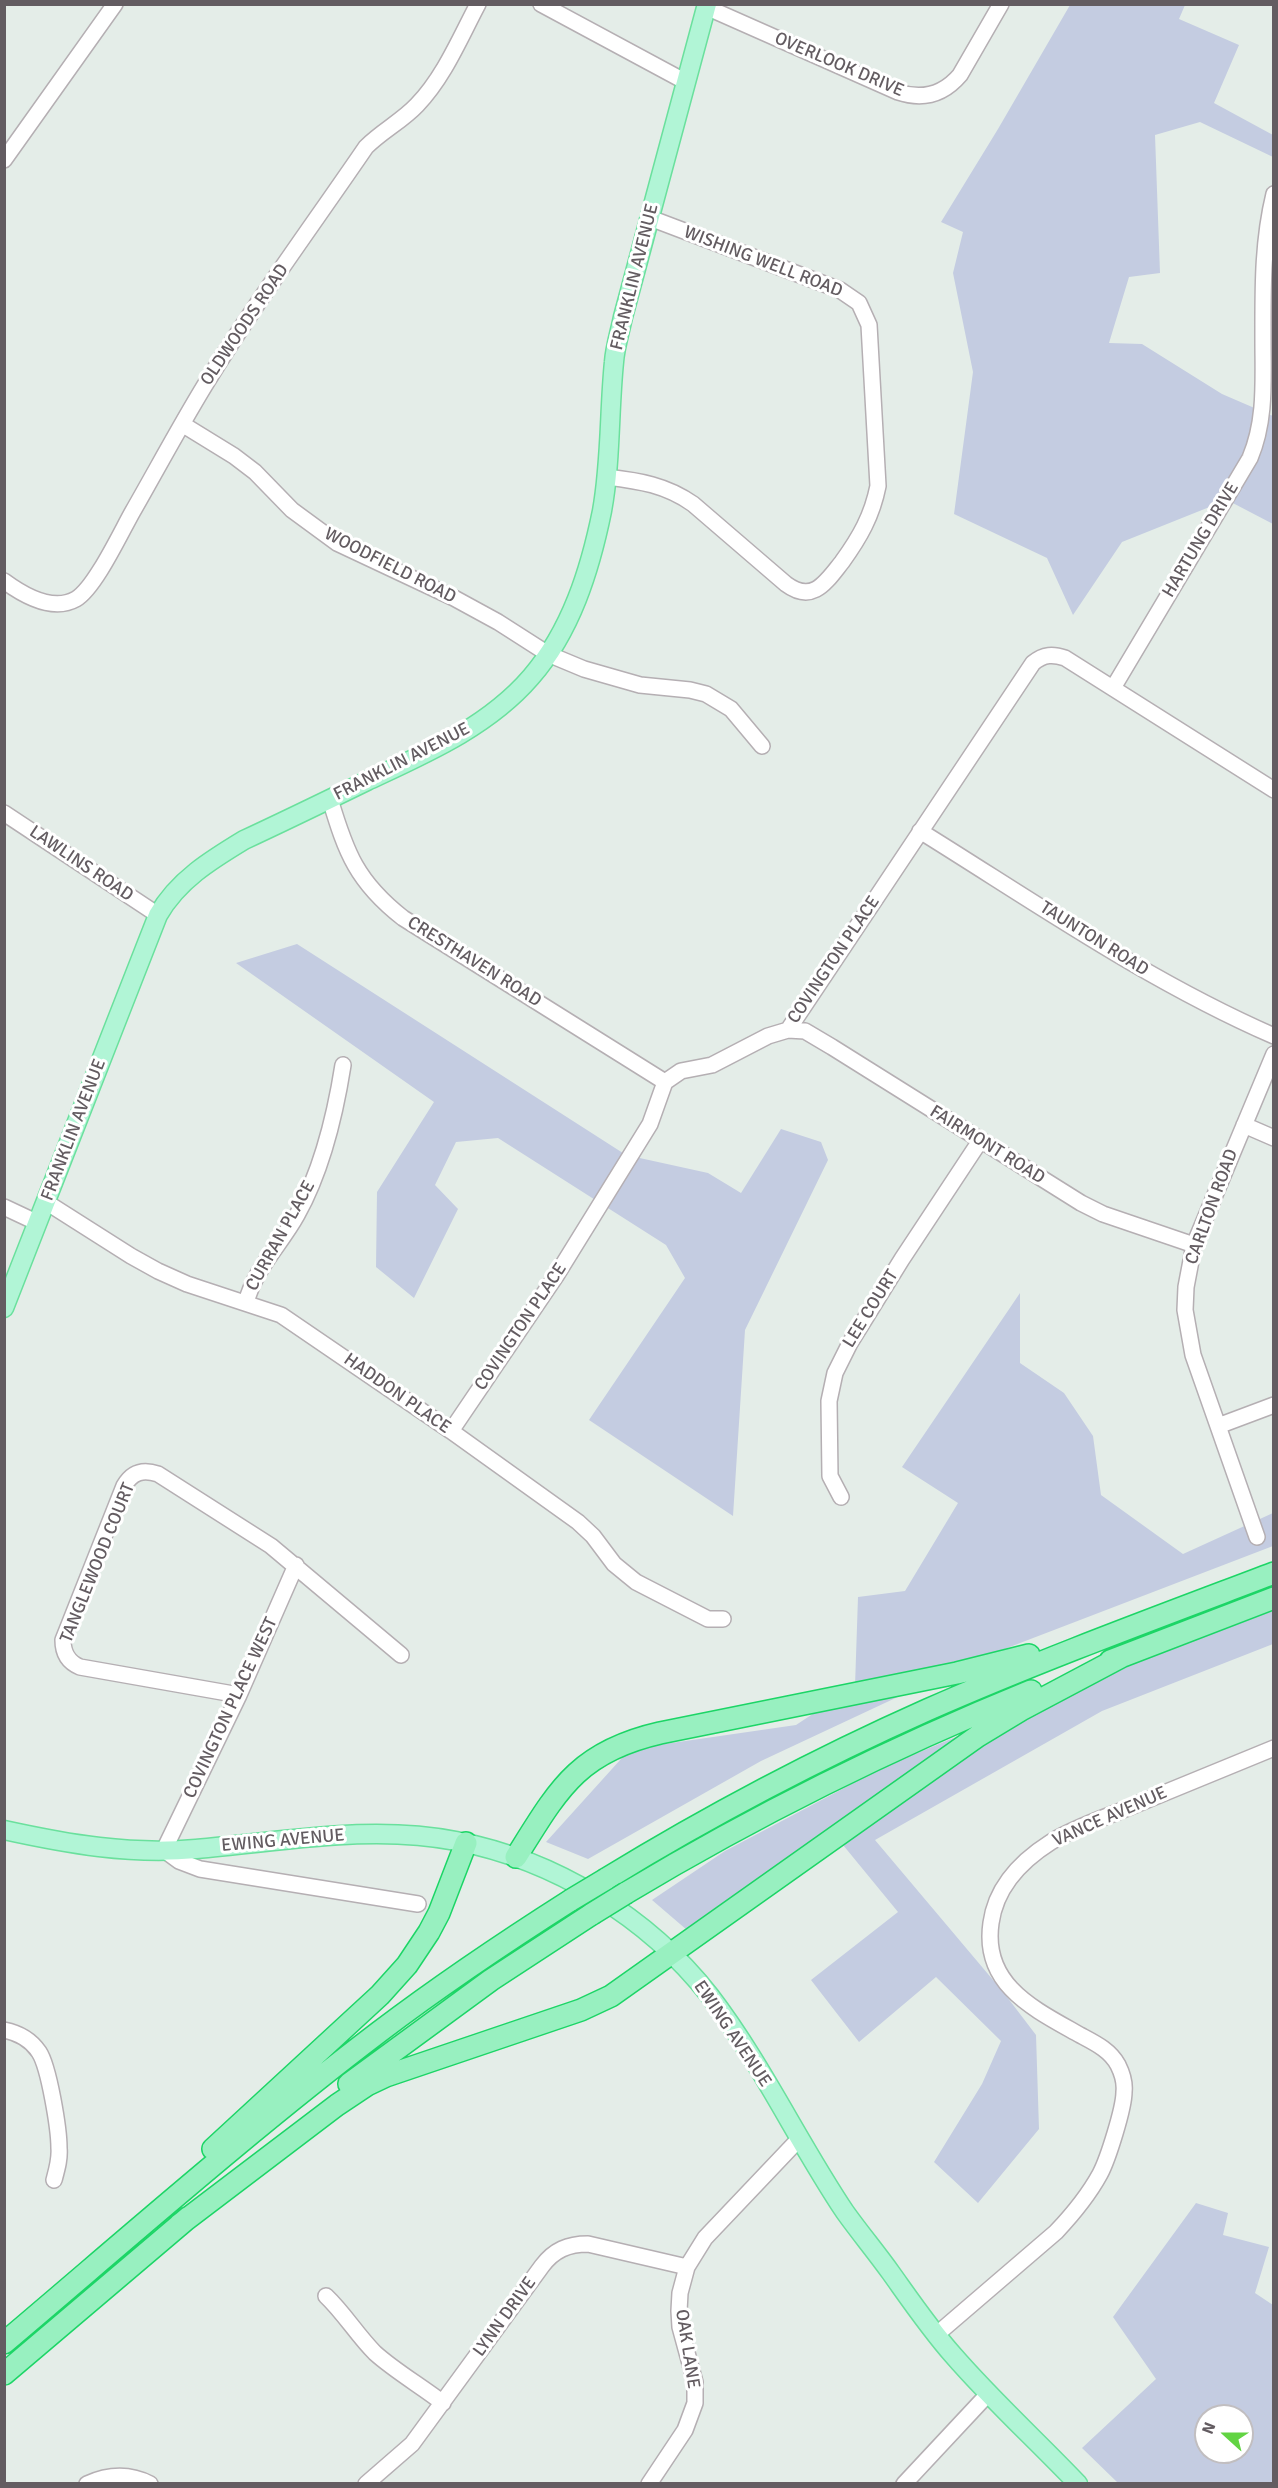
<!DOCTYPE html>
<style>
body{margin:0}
#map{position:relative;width:1278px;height:2488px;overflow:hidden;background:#e4ede8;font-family:Signika,sans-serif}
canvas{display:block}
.frame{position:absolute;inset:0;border:6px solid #635c61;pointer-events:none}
.north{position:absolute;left:1194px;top:2404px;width:60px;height:60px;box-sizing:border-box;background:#fff;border:2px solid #c1bec0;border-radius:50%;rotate:291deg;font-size:16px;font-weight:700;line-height:24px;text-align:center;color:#635c61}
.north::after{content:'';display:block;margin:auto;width:21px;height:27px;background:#62d443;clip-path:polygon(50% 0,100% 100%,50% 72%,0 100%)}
</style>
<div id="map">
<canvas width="1278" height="2488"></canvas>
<div class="frame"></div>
<div class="north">N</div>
</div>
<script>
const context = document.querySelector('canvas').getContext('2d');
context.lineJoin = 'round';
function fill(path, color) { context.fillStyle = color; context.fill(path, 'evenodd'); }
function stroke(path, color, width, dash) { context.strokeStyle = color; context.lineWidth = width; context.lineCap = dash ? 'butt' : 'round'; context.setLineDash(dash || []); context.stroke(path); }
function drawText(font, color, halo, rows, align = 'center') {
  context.font = font + ' Signika,sans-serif'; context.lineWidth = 6; context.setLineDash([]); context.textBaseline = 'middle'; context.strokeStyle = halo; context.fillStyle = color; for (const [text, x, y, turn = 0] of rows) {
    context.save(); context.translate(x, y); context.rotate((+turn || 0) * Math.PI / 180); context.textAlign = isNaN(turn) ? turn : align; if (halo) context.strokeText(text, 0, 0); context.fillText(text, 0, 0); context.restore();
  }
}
fill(new Path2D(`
 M1070 5H1185L1179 19 1239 45 1214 103 1273 135V157L1200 122 1155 135 1160 273 1129 277 1109 343 1142 344 1222 394 1273 416V524L1227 500 1122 542 1073 615 1047 558 954 514 973 372 953 273 963 232 941 222 998 129Z
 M297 944 626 1155 708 1173 741 1193 781 1129 821 1142 828 1160 745 1330 733 1516 589 1420 685 1278 666 1245 498 1138 456 1142 435 1185 458 1209 414 1298 376 1267 377 1192 434 1102 236 963Z
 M1020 1293V1363L1064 1393 1093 1436 1101 1495 1183 1554 1273 1513V1546L981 1658 761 1761 588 1859 546 1842 630 1749 796 1725 855 1686 858 1597 905 1591 958 1503 902 1467Z
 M1273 1611V1644L1102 1711 875 1840 1004 1993 1036 2035 1039 2129 978 2203 934 2162 982 2084 1001 2041 936 1977 859 2042 811 1980 898 1912 834 1834 687 1930 652 1900 725 1851 884 1767 1185 1641Z
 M1196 2203 1228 2213 1223 2235 1269 2247 1255 2293 1273 2305V2483H1118L1082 2448 1156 2379 1113 2317ZM1206 2416H1242V2452H1206Z`), '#c4cce1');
const minor = new Path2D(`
 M541 4 686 82
 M706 7 898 92C922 100 943 95 960 75L1001 4
 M4 160 115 4
 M182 424 234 456 255 472 292 510 337 543 454 598 498 622 548 654 584 669 640 685 690 690 706 694 731 709 762 746
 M607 477C640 481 666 485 693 504L786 584C813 604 826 582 842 562 860 537 872 516 878 486L869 325 859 303 840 290 650 218
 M4 581C23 595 53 612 76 599 95 588 121 532 133 511 157 469 180 426 205 385 255 303 312 226 366 147 382 131 402 121 417 105 444 77 460 38 478 4
 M1113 688 1250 458C1266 420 1263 381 1263 340 1263 291 1262 243 1274 194
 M330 799C346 853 357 882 403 918L665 1082
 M4 813 158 915
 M920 831C1036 903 1148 981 1274 1036
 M788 1030 805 1031 832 1047 1081 1203 1103 1214 1194 1245
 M1244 1125 1274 1138
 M46 1202 131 1256 158 1271 187 1284 281 1315 451 1431 578 1522 593 1536 614 1564 636 1582 708 1619H723
 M4 1207 38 1223
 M246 1303C255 1268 280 1246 297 1215 322 1170 335 1116 343 1065
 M1218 1426 1274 1405
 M451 1431 556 1276 650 1124 665 1082 681 1071 712 1065 768 1036 788 1030 1033 663C1044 654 1053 654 1065 658L1274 790
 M841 1497 830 1476 829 1401 835 1373 850 1343 902 1259 980 1141
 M1257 1537 1193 1355 1185 1310 1186 1287 1194 1245 1274 1054
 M296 1565 239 1695 164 1850 179 1861 200 1869 418 1904
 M239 1695 80 1667C68 1662 63 1653 63 1640L124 1486C132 1472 143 1469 158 1474L271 1546 401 1655
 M4 2030C19 2033 31 2040 39 2052 49 2067 59 2129 59 2148 60 2159 57 2169 54 2180
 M326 2296C344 2313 357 2335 375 2353 395 2371 421 2386 443 2403
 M936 2335 1056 2232C1073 2214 1088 2196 1100 2174 1108 2159 1124 2108 1124 2092 1125 2083 1122 2073 1118 2065 1110 2050 1095 2043 1080 2035 1034 2009 982 1985 991 1923 996 1886 1021 1861 1051 1842 1077 1826 1107 1817 1135 1805 1181 1786 1227 1767 1274 1748
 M87 2484C107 2475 129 2473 150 2484
 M366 2484 412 2444 542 2266C554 2250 568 2244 588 2244L687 2267
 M649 2484 685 2430 695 2403V2382L680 2327 679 2311 680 2293 687 2267 705 2238 800 2138
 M904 2484 989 2393`);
const major = new Path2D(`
 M4 1308 158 915C178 880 211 860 244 840 285 821 326 801 367 781 425 754 488 727 531 677 571 631 590 570 602 511 611 462 609 411 614 362 615 347 620 332 623 317L707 4
 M4 1830C68 1844 130 1855 196 1849 282 1842 370 1824 456 1841 555 1860 648 1917 710 1996 762 2064 798 2142 845 2212 860 2233 876 2252 891 2273 911 2301 930 2329 953 2355 992 2400 1037 2441 1078 2484`);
const highway = new Path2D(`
 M1110 1661 1274 1598
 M516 1857C558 1790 577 1752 660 1733L957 1673 1029 1655
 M606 1879C709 1816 817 1759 927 1710 1041 1660 1158 1617 1274 1573
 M626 1893C756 1815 891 1748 1031 1691
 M349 2084 491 1980 592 1914
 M213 2149 380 1995 407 1965 429 1932 439 1913 466 1843
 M179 2225 337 2105 367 2085 386 2076 581 2010 611 1996 978 1736 1021 1710 1121 1657
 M4 2343C128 2238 250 2130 379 2032 441 1985 505 1942 571 1900
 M4 2374 189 2217`);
stroke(minor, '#b5afb3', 18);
stroke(major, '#6ae09d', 21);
stroke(highway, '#1cd566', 24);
stroke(minor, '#fff', 15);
stroke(major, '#b1f5d6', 18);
stroke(highway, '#98f0c0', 21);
const highwayBridge = new Path2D(`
 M571 1900 606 1879
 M592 1914 626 1893`);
stroke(highwayBridge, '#1cd566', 24, []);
stroke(highwayBridge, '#98f0c0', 21);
drawText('18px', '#635c61', '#fff', [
 ["OVERLOOK DRIVE",839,65,23],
 ["WISHING WELL ROAD",763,262,21],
 ["FRANKLIN AVENUE",635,277,-76],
 ["OLDWOODS ROAD",245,325,-56],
 ["HARTUNG DRIVE",1201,540,-59],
 ["WOODFIELD ROAD",390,566,27],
 ["FRANKLIN AVENUE",402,762,-27],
 ["LAWLINS ROAD",81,864,34],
 ["TAUNTON ROAD",1094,939,32],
 ["COVINGTON PLACE",834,960,-56],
 ["CRESTHAVEN ROAD",474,962,32],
 ["FRANKLIN AVENUE",74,1130,-69],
 ["FAIRMONT ROAD",987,1145,32],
 ["CARLTON ROAD",1212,1207,-70],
 ["CURRAN PLACE",281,1236,-61],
 ["LEE COURT",871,1309,-58],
 ["COVINGTON PLACE",521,1327,-56],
 ["HADDON PLACE",397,1394,35],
 ["TANGLEWOOD COURT",98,1563,-68],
 ["COVINGTON PLACE WEST",231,1708,-65],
 ["VANCE AVENUE",1110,1817,-24],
 ["EWING AVENUE",283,1841,-5],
 ["EWING AVENUE",732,2034,56],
 ["LYNN DRIVE",505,2317,-54],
 ["OAK LANE",687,2349,81]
]);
</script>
